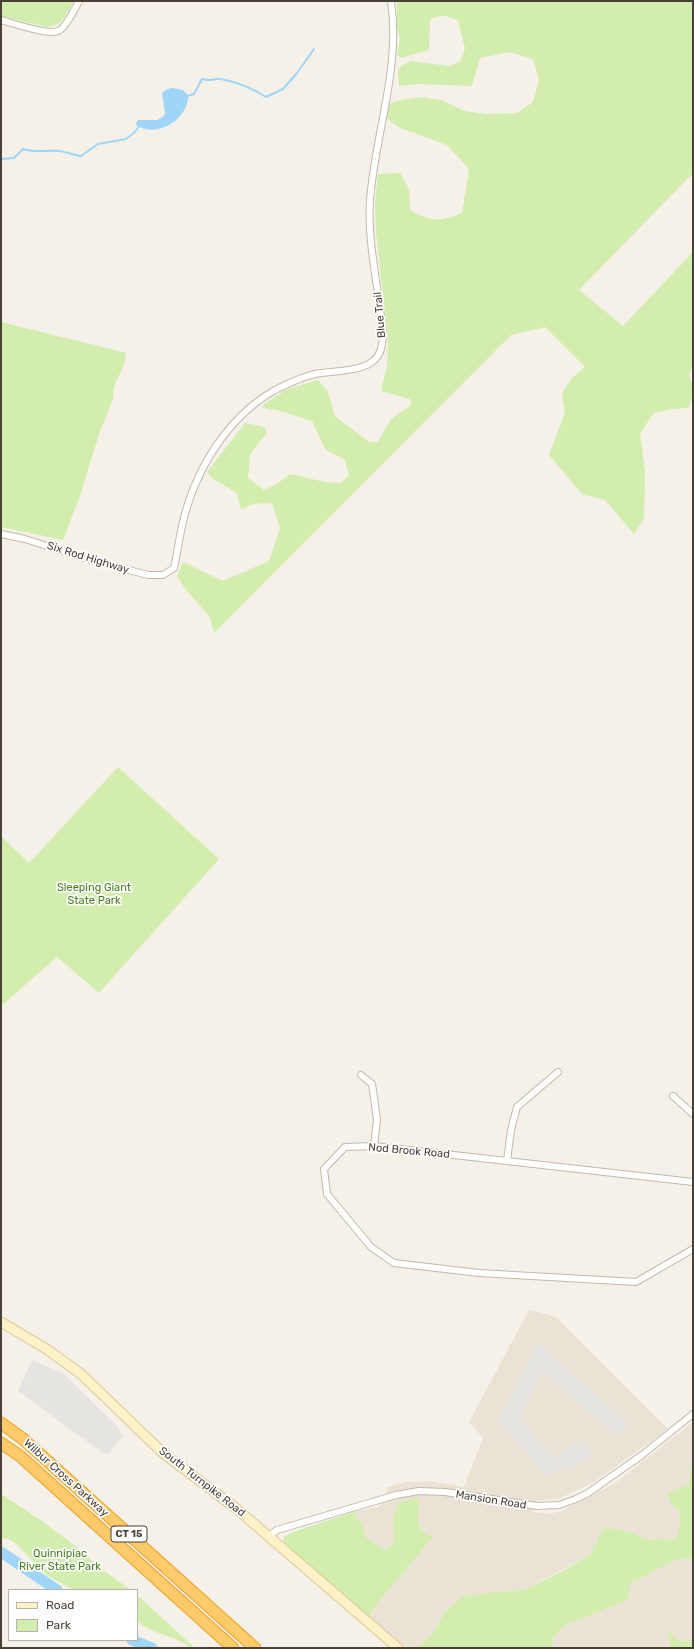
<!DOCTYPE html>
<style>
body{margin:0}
#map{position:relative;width:694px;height:1649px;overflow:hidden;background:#f5f1e8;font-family:Rubik,sans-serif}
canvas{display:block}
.frame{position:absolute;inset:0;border:2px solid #4a4136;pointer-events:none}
.legend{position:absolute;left:8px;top:1589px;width:130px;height:52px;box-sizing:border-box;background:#fff;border:1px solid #b7b3af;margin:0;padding:5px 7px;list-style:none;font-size:12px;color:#4a4136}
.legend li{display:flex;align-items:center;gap:8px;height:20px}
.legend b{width:20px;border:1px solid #b7b3af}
</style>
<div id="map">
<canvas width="694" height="1649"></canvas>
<div class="frame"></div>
<ul class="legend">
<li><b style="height:5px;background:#fff1c8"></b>Road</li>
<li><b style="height:11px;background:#d2edad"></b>Park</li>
</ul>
</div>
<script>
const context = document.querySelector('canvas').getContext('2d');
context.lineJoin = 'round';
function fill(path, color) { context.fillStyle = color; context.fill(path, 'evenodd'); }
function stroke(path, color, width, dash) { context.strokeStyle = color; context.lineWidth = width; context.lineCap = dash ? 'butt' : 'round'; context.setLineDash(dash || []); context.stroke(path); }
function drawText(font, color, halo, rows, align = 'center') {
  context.font = font + ' Rubik,sans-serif'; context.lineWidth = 3.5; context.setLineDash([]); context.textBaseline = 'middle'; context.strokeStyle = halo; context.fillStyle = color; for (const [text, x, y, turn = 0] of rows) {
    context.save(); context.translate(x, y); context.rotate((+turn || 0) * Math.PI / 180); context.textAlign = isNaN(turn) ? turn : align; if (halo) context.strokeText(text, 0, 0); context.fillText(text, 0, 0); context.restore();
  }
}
fill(new Path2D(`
 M529 1310 556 1317 668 1429 594 1482 559 1499 536 1501 533 1512 548 1514 562 1511 615 1483 693 1422V1457L688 1485 671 1504 679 1510 680 1527 675 1539 647 1540 634 1533 604 1527 590 1555 524 1590 494 1592 445 1612 431 1636 416 1648H406L370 1619 372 1610 433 1537 422 1531 418 1521 419 1498 398 1503 393 1518 394 1543 385 1550 365 1537 363 1524 357 1519 356 1511 379 1507 388 1487 406 1482 430 1481 464 1487 483 1438 469 1422Z
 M693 1558V1639L681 1642 671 1648H554L552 1640 563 1626 628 1600 630 1584 677 1559Z`), '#eae3d5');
fill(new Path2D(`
 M1 1H74C67 13 62 27 46 27L1 16Z
 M397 1H693V173L579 290 623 326 693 252V365L689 375C694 385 694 399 688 408L672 409 654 413 640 433 645 472 644 518 634 534 605 500 582 494 549 455 565 412 562 394 571 379 585 367 545 327 511 335 214 633 210 617 186 590 177 576 183 562 223 581 269 561 280 528 272 503 252 504 241 510 237 493 213 479 207 472 245 423 264 427 267 433 250 454 248 478 264 490 277 484 290 474 325 482 341 483 349 475 345 460 325 449 312 421 277 410 263 408V405L285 390 318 380 328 392 335 416 369 442H378L391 419 411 405 410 399 381 391 387 366 388 339 376 233 375 203 378 174 400 173 409 190 410 210C431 222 441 222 462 213L469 169 447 145 400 128 385 117 389 104 401 100 422 97 441 100 465 111 486 114 517 113 533 102 539 80 533 59 510 52 480 58 472 86 418 84 399 86 398 71 401 66 411 61 449 66 461 61 465 48 458 21C447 15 440 14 430 20L429 50 401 58 397 55 400 38 397 27Z
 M1 322 126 353 125 362 114 387 113 399 99 434 80 496 63 540 1 527Z
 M118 767 219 859 99 993 57 957 1 1006V836L29 863Z
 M693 1457V1558L677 1559 630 1584 628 1600 563 1626 552 1640 554 1648H416L431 1636 445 1612 462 1597 494 1592 524 1590 561 1572 590 1555 604 1527 634 1533 647 1540 675 1539 680 1527 679 1510 671 1504 667 1493 688 1485Z
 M1 1494 42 1521 78 1548 100 1568 131 1590H73L48 1576 14 1542 9 1539 1 1538Z
 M419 1497 418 1521 422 1531 433 1537 372 1610 370 1619 282 1543 284 1537 293 1532 356 1511 357 1519 363 1524 365 1537 385 1550 394 1543 393 1518 398 1503Z
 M137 1595 195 1648C190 1648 188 1645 183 1643 168 1634 150 1633 137 1621Z
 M667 1631 681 1642 693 1639V1648H671Z`), '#d2edad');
fill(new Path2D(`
 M538 1343 629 1425 618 1438 543 1372 519 1418 555 1458 580 1440 593 1454 569 1470 566 1468H562L547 1476 498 1421Z
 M32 1360 64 1374 117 1426 123 1436 108 1454 103 1453 18 1391Z`), '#e6e4e0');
fill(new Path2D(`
 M173 88 183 90 188 95C189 119 157 139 136 125V123L138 120H157L163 117 165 113 162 93 167 89Z`), '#9fd5f7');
stroke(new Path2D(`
 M187 96 194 94 202 79C211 82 214 78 221 79 237 82 252 88 266 97L283 89 297 73 314 49
 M1 159 14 158 23 149C32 153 48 150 59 151 66 152 74 155 81 156L98 144 126 139 134 133 140 125`), '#9fd5f7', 2);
stroke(new Path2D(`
 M1 1552 57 1590
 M132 1640 152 1648`), '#9fd5f7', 11);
const street = new Path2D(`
 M1 20C13 23 50 37 60 30 68 24 74 10 79 1
 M1 534 25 539 94 561 148 575H163L174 568C177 554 179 540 182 526 194 472 226 418 275 390 287 384 301 377 315 374 330 371 361 372 373 361 381 355 382 346 383 337 380 291 367 246 370 200 375 134 401 68 391 1
 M361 1075 372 1084 373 1091 377 1120 374 1146
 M673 1096 693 1114
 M507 1161 511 1130 517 1107 558 1072
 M693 1182 374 1146 345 1147 324 1169 327 1194 371 1247 394 1263 479 1273 636 1282 693 1249
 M269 1536 277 1530 396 1495 419 1491 445 1492 537 1506 559 1505 576 1499 588 1493 642 1455 693 1414`);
const secondary = new Path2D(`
 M1 1322 48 1350 81 1374 163 1453 238 1510 398 1648`);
const highway = new Path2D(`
 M1 1423 23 1439 255 1648
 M1 1443 20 1456 233 1648`);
stroke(street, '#c2b9a9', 8);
stroke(secondary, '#ddc895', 11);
stroke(highway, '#eca12b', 13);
stroke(street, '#fff', 6);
stroke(secondary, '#fff1c8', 9);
stroke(highway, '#ffca69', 11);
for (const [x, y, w] of [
 [129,1534,36]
]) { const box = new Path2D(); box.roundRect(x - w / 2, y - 8, w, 16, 3); context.fillStyle = '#fff'; context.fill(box); stroke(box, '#4a4136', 1); }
drawText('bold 10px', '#4a4136', null, [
 ["CT 15",129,1534]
]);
drawText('11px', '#4a4136', '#fff', [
 ["Blue Trail",380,315,-95],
 ["Six Rod Highway",88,558,17],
 ["Nod Brook Road",409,1151,5],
 ["Wilbur Cross Parkway",66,1478,42],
 ["South Turnpike Road",202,1482,38],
 ["Mansion Road",491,1500,9]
]);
drawText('11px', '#488223', '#fff', [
 ["Sleeping Giant",94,888],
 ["State Park",94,901],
 ["Quinnipiac",60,1554],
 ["River State Park",60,1567]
]);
</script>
